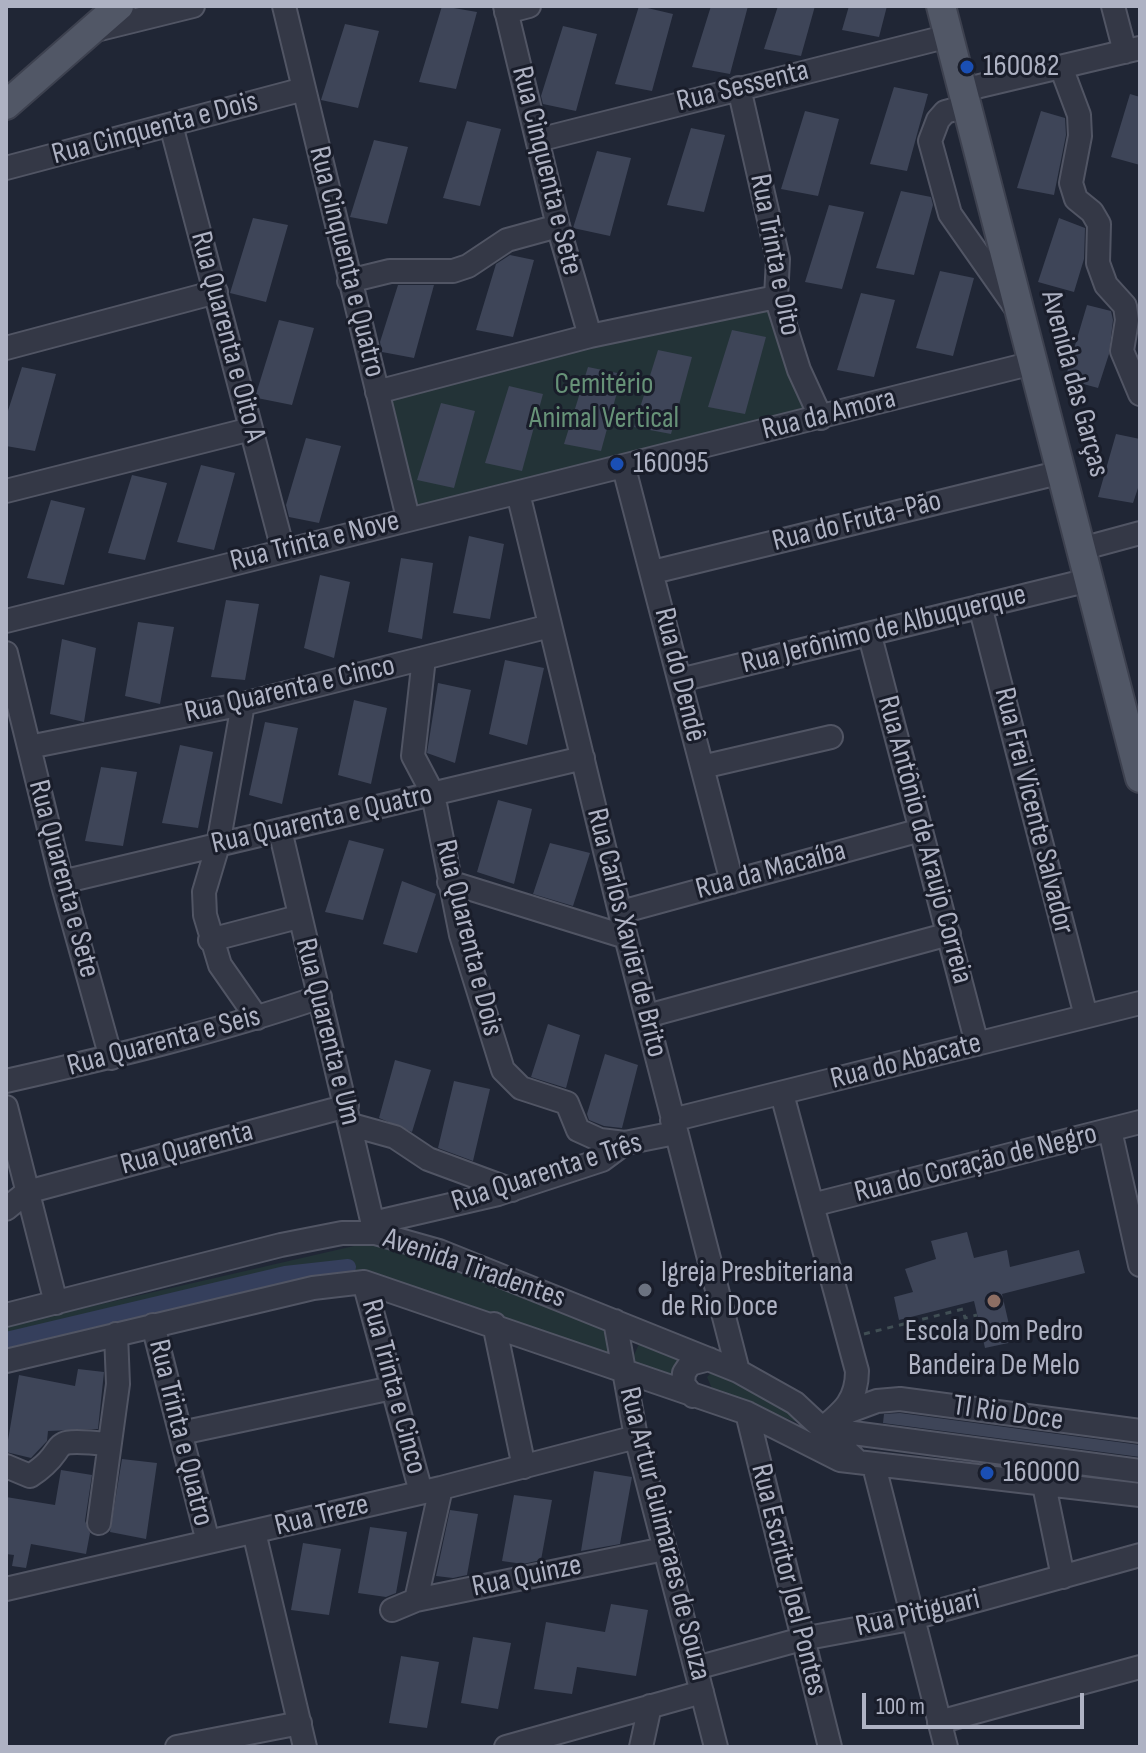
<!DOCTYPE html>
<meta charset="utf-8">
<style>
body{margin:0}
#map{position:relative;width:1146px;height:1753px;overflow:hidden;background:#202635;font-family:"Sofia Sans Condensed",sans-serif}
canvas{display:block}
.frame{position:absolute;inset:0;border:8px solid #aeb2c3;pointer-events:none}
.scale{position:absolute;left:862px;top:1693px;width:222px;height:36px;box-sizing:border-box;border:4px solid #aeb2c3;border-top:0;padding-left:10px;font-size:24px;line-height:28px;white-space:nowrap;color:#aeb2c3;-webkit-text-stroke:6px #191d2a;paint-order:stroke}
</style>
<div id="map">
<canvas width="1146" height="1753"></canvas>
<div class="frame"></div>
<div class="scale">100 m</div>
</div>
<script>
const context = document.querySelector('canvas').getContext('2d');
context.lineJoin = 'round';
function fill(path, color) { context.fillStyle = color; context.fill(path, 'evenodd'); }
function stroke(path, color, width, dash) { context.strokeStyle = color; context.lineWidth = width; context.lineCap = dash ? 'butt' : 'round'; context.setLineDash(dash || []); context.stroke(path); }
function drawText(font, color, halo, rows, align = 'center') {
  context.font = font + ' "Sofia Sans Condensed",sans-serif'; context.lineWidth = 6; context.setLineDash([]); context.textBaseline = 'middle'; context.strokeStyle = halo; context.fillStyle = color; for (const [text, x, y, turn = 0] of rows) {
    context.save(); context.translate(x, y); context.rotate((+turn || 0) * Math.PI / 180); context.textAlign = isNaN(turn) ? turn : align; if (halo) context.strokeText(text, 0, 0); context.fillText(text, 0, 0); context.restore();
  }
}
fill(new Path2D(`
 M776 297 821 418 408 518 377 392Z
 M410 1244 603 1319 616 1357 416 1287 356 1277 6 1361V1326L354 1246Z
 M642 1337 686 1363 673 1380 631 1362Z
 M714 1370 786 1397 813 1428 713 1391 707 1377Z`), '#233337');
stroke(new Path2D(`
 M6 1340 285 1274 348 1267`), '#353f5c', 16);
fill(new Path2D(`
 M442 6 477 12 456 89 419 82Z
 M639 6 673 14 652 91 615 84Z
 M711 6H748L730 74 692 67Z
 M778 6H815L801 56 764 49Z
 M849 6H887L879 37 842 30Z
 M345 24 379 31 358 108 321 100Z
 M563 26 597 34 576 111 543 104 541 96Z
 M894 87 928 94 907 171 870 164Z
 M1130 94 1140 97V165L1111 157Z
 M805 111 839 119 818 196 781 189Z
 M1041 111 1065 118 1066 135 1054 195 1017 188Z
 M467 121 501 129 480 206 443 198Z
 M691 128 725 135 704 212 667 205Z
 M374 140 408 147 387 224 350 217Z
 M597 151 631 158 610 236 573 228Z
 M901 191 931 197 933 205 914 275 876 268Z
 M829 205 864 212 842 289 805 282Z
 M253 218 288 225 266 302 230 293Z
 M1059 218 1085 228 1084 259 1074 292 1038 282Z
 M510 255 534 260 513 337 476 330 496 264Z
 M940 271 974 278 953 356 916 348Z
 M398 285H434L414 358 382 352 380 342Z
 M861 293 895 300 874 377 837 370Z
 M1087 305 1111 311 1113 320 1109 354 1098 388 1065 379Z
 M279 320 314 328 292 405 257 398 256 394Z
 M732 330 766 337 745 414 708 407Z
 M658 350 692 357 671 434 634 427Z
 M22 367 56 374 35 451 6 446V417Z
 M588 367 622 374 601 451 564 444Z
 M509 386 543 394 522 471 485 463Z
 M441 403 475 411 454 488 417 480Z
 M1116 434 1140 439V482L1133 503 1098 497Z
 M306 438 341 446 319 523 289 517 286 505Z
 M201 465 235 473 214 550 177 542Z
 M132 475 167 483 145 560 108 553Z
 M51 500 85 508 64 585 27 578Z
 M469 536 504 544 490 619 453 613Z
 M401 558 433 563 422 639 388 632Z
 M320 575 350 582 334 658 304 648Z
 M226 600 259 604 245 680 211 677Z
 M138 622 174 627 160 704 125 696Z
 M62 639 96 648 84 722 50 714Z
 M505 660 544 668 527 745 489 734Z
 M438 683 471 690 455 763 427 753Z
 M354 700 387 708 371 784 338 775Z
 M265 722 298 728 282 804 249 795Z
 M180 745 213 752 198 828 162 823Z
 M101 767 137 772 123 846 85 841Z
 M498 800 532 809 514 884 477 872Z
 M349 840 384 849 363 920 325 912Z
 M550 843 590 853 573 906 533 894Z
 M402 881 436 894 417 953 383 944Z
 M548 1024 580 1035 566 1088 531 1077Z
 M605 1054 638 1065 622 1128 604 1126 589 1120 587 1114Z
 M395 1060 431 1070 412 1132 379 1118Z
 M454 1081 490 1089 473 1161 438 1148Z
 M967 1232 974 1258 1007 1250 1010 1267 1079 1250 1085 1273 1002 1294 1013 1342 985 1348 974 1301 899 1320 894 1297 913 1292 905 1269 936 1259 931 1241Z
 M78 1369 104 1372 98 1429 48 1431 47 1441 31 1458 6 1452 19 1375 75 1386Z
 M900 1413 1140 1445V1457L883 1423 884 1414Z
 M122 1459 157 1463 146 1539 110 1532Z
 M61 1470 92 1475 85 1521 90 1533 86 1554 31 1544 26 1568 12 1566 14 1555 6 1554V1497L55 1505Z
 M594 1471 632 1477 620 1544 581 1551Z
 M514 1495 552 1500 541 1560 523 1564 502 1561Z
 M450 1510 478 1514 467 1575 453 1578 436 1576Z
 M370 1527 407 1532 396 1593 386 1597 358 1593Z
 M303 1543 341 1549 329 1615 291 1610Z
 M611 1604 648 1610 636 1676 577 1667 572 1694 534 1689 546 1622 605 1632Z
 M473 1637 511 1643 498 1709 461 1703Z
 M401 1656 439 1662 427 1728 389 1723Z`), '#3e4558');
const minor = new Path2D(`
 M284 6 408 518
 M505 6 558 226 590 336
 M1113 6 1125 52
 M506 12 529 6
 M92 31 193 6
 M1061 67 1079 115 1080 136 1071 183 1076 199 1092 212 1099 224 1098 263 1106 285 1125 306 1127 320 1122 351 1140 394
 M739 88 778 259 776 297 799 370 821 418
 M963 90 1140 48
 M967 106 945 112 938 120 930 141 950 214 1018 311
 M171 125 283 550
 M538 140 949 36
 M6 168 304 89
 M349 281 390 271H453L468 266 507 240 558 226
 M6 348 216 292
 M377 392 590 336 776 297
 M624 468 732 882
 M6 491 251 429
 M518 493 626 937 738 1371
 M1081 549 1140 533
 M653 572 1062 472
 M980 606 1086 1016
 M6 621 1033 363
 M870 636 977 1044
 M6 653 62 882 111 1058
 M424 658 413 756 433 794 461 935 503 1070 521 1088 567 1103 578 1130 600 1140 625 1143
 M680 680 1089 580
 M243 704 218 845 204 892 205 915 220 965 257 1018
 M29 747 243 704 550 626
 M702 767 831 737
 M280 830 375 1233
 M62 882 583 758
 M449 882 626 937
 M621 912 921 830
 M210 940 298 917
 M647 1016 949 934
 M6 1081C112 1057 217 1032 320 997
 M782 1094 857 1371C857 1400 844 1411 822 1429
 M6 1107 56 1303
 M672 1120 1140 1003
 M352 1125 395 1137 428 1159 512 1190
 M1110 1130 1140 1265
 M812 1205 1140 1122
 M6 1209 27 1192 347 1106
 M373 1223 498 1194 602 1160 625 1143 675 1133
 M364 1282 421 1492
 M6 1315 281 1245 342 1233H375L439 1251 738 1371 795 1403 855 1459
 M615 1321 636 1437 716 1747
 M494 1324 524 1467
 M153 1325 208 1542
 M6 1361 313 1288 364 1282 747 1413 840 1460 1140 1495
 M693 1396 683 1384 684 1373 690 1364 709 1359
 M747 1413 830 1747
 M839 1415 877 1401 900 1399 1140 1431
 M823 1429 1140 1471
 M181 1433 392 1388
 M6 1466 30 1476C75 1447 39 1437 108 1444
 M874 1466 946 1747
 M1044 1485 1063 1577
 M99 1523 118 1384 116 1334
 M254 1532 305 1747
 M6 1589 441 1488 636 1437
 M416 1600 441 1488
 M392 1610 416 1600 664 1549
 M696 1668 802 1639 910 1619 1140 1555
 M939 1722 1140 1667
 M177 1747 300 1723
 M506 1747 702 1692
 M641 1747 650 1706`);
const major = new Path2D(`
 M941 6 1140 778
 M6 105 119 6`);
stroke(minor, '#515564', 26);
stroke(major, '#3d414f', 32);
stroke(new Path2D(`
 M864 1334 963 1309 965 1318 977 1315`), '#404e54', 3, [6, 6]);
stroke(minor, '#343846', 22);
stroke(major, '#515766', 28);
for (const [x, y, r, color] of [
 [967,67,8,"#1a4fb4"],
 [617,464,8,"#1a4fb4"],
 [645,1290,8,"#6b7280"],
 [994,1301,8,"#8d6e63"],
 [987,1473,8,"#1a4fb4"]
]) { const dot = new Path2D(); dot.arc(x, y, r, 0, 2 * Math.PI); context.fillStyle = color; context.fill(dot); stroke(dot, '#191d2a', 3); }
drawText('30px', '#aeb2c3', '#191d2a', [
 ["160082",983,67],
 ["160095",633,464],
 ["Igreja Presbiteriana",661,1273],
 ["de Rio Doce",661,1307],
 ["Escola Dom Pedro",994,1332,"center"],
 ["Bandeira De Melo",994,1366,"center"],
 ["160000",1003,1473]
], 'left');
drawText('30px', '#aeb2c3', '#191d2a', [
 ["Rua Sessenta",743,87,-14],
 ["Rua Cinquenta e Dois",155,129,-15],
 ["Rua Cinquenta e Sete",546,171,76],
 ["Rua Trinta e Oito",774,255,79],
 ["Rua Cinquenta e Quatro",346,262,76],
 ["Rua Quarenta e Oito A",227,337,75],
 ["Avenida das Garças",1074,384,75],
 ["Rua da Amora",829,415,-14],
 ["Rua do Fruta-Pão",857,522,-14],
 ["Rua Trinta e Nove",315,542,-14],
 ["Rua Jerônimo de Albuquerque",884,630,-14],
 ["Rua do Dendê",679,675,76],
 ["Rua Quarenta e Cinco",290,690,-13],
 ["Rua Frei Vicente Salvador",1033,811,76],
 ["Rua Quarenta e Quatro",322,820,-13],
 ["Rua Antônio de Araujo Correia",924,840,75],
 ["Rua da Macaíba",771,871,-15],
 ["Rua Quarenta e Sete",63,879,75],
 ["Rua Carlos Xavier de Brito",626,933,76],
 ["Rua Quarenta e Dois",468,938,76],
 ["Rua Quarenta e Um",327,1032,76],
 ["Rua Quarenta e Seis",164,1042,-15],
 ["Rua do Abacate",906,1062,-14],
 ["Rua Quarenta",187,1149,-15],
 ["Rua do Coração de Negro",976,1164,-14],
 ["Rua Quarenta e Três",547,1173,-18],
 ["Avenida Tiradentes",474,1269,19],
 ["Rua Trinta e Cinco",393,1387,75],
 ["TI Rio Doce",1008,1414,8],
 ["Rua Trinta e Quatro",180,1433,76],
 ["Rua Treze",322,1516,-14],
 ["Rua Artur Guimaraes de Souza",664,1534,76],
 ["Rua Quinze",527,1577,-12],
 ["Rua Escritor Joel Pontes",788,1580,76],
 ["Rua Pitiguari",918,1614,-13]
]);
drawText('30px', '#679278', '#191d2a', [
 ["Cemitério",604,385],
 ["Animal Vertical",604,419]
]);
</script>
